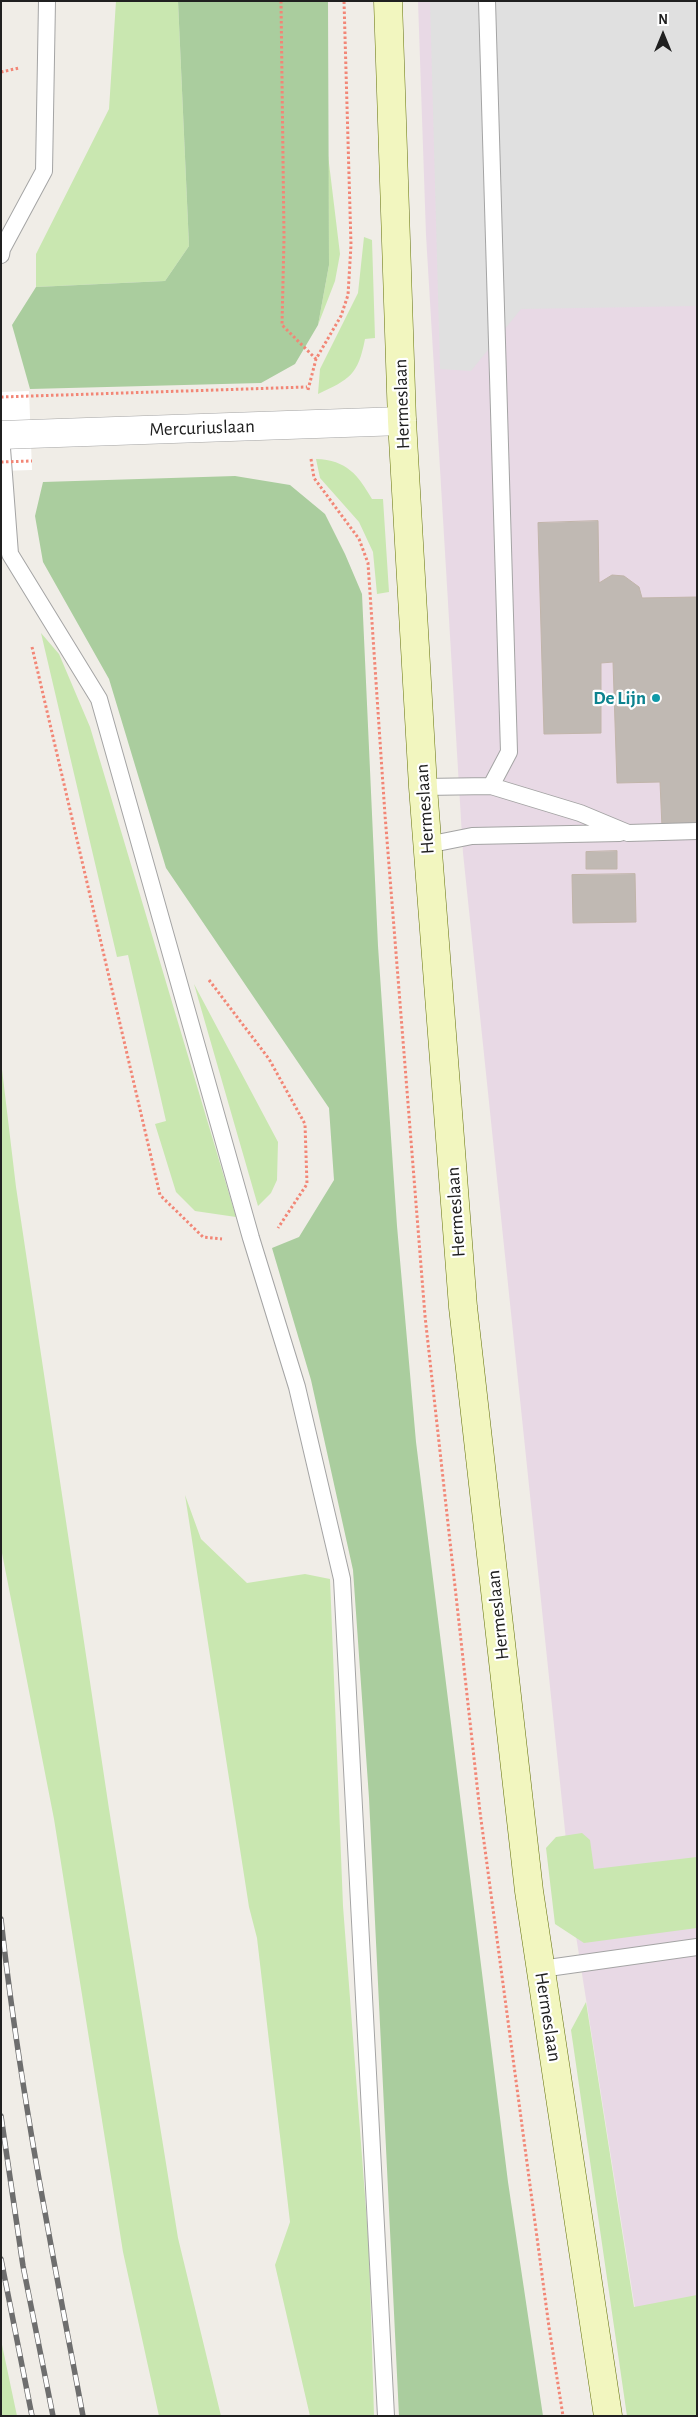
<!DOCTYPE html>
<style>
body{margin:0}
#map{position:relative;width:698px;height:2417px;overflow:hidden;background:#f0ede7;font-family:"Alegreya Sans",sans-serif}
canvas{display:block}
.frame{position:absolute;inset:0;border:2px solid #202020;pointer-events:none}
.north{position:absolute;left:638px;top:10px;width:50px;height:50px;-webkit-text-stroke:4px #fff;paint-order:stroke;rotate:0deg;font-size:14px;font-weight:700;line-height:20px;text-align:center;color:#202020}
.north::after{content:'';display:block;margin:auto;width:18px;height:22px;background:#202020;clip-path:polygon(50% 0,100% 100%,50% 72%,0 100%)}
</style>
<div id="map">
<canvas width="698" height="2417"></canvas>
<div class="frame"></div>
<div class="north">N</div>
</div>
<script>
const context = document.querySelector('canvas').getContext('2d');
context.lineJoin = 'round';
function fill(path, color) { context.fillStyle = color; context.fill(path, 'evenodd'); }
function stroke(path, color, width, dash) { context.strokeStyle = color; context.lineWidth = width; context.lineCap = dash ? 'butt' : 'round'; context.setLineDash(dash || []); context.stroke(path); }
function drawText(font, color, halo, rows, align = 'center') {
  context.font = font + ' "Alegreya Sans",sans-serif'; context.lineWidth = 4.5; context.setLineDash([]); context.textBaseline = 'middle'; context.strokeStyle = halo; context.fillStyle = color; for (const [text, x, y, turn = 0] of rows) {
    context.save(); context.translate(x, y); context.rotate((+turn || 0) * Math.PI / 180); context.textAlign = isNaN(turn) ? turn : align; if (halo) context.strokeText(text, 0, 0); context.fillText(text, 0, 0); context.restore();
  }
}
fill(new Path2D(`
 M418 1H697V2416H652L576 1936 463 853 426 235Z`), '#e8d9e5');
fill(new Path2D(`
 M116 1H178L189 246 165 281 36 287V254L109 109Z
 M328 155 340 254 335 281 318 325 329 265Z
 M364 237 372 240 375 338 365 339C358 375 350 379 318 394L320 369 358 293Z
 M316 459C347 460 358 475 372 499H383L389 592 377 594 373 552 359 522 320 478Z
 M41 633 59 654 90 727 236 1217 195 1211 176 1192 155 1124 166 1121 128 955 117 957Z
 M194 984 278 1142 277 1180 271 1193 258 1206Z
 M1 1061 16 1187 109 1809 178 2238 221 2416H159L123 2252 54 1819 1 1548Z
 M185 1495 201 1539 247 1583 305 1574 330 1579 343 1906 369 2249 374 2416H310L275 2265 290 2222 257 1938 249 1907Z
 M582 1833 590 1840 594 1869 697 1857V1928L584 1943 555 1924 546 1848 556 1837Z
 M586 2002 634 2307 697 2295V2416H627L571 2030Z
 M1 2340 17 2416H1Z`), '#c9e7b0');
fill(new Path2D(`
 M178 1H328L329 265 318 325 295 364 261 383 30 389 12 325 36 287 165 281 189 246Z
 M235 476 290 485 325 514 345 554 362 594 378 946 397 1226 416 1442 508 2182 543 2416H399L369 1798 353 1570 311 1380 272 1248 299 1237 334 1180 329 1108 166 868 109 679 43 562 35 516 43 482Z`), '#aacd9e');
fill(new Path2D(`
 M430 1H697V306L521 309 471 371 440 369Z`), '#e0e0e0');
fill(new Path2D(`
 M29 391 32 470 1 471V392Z`), '#fff');
const building = new Path2D(`
 M598 521 599 583 612 575 624 576 639 587 642 598 697 597V825L662 827 660 782 617 783 613 662 601 663V733L544 734 538 523Z
 M617 851V869H586V852Z
 M635 874 636 922 573 923 572 875Z`);
fill(building, '#c0b9b3');
stroke(building, '#c1b5aa', 1);
const lane = new Path2D(`
 M487 1 509 752 491 786
 M1 255 2 249 44 171 47 1
 M1 435 10 554 99 699 251 1238 297 1387 342 1579 386 2416
 M423 787 491 786 580 813 628 833 697 831
 M427 845 472 836 620 833
 M541 1969 697 1947`);
const street = new Path2D(`
 M1 435 402 421`);
const secondary = new Path2D(`
 M388 1 402 421 423 787 463 1307 529 1891 608 2416`);
stroke(lane, '#a4a4a4', 18);
stroke(street, '#a4a4a4', 29);
stroke(secondary, '#64720c', 29);
stroke(new Path2D(`
 M281 1 284 238 282 325 316 359
 M1 72 19 68
 M308 390 316 359 341 316 348 295 351 245 344 1
 M1 397 307 387
 M311 459 314 478 359 539 368 563 385 815 425 1316 480 1812 549 2327 563 2416
 M32 647 160 1195 203 1237 222 1239
 M209 980 269 1059 305 1124 307 1184 278 1228`), '#f28676', 3, [2.5, 2.5]);
stroke(lane, '#fff', 16);
stroke(street, '#fff', 28);
stroke(secondary, '#f2f6bf', 28);
const rail = new Path2D(`
 M1 1919C19 2086 52 2251 83 2416
 M1 2116 23 2266 53 2416
 M1 2259 32 2416`);
stroke(rail, '#6e6e6e', 5.5);
stroke(rail, '#fff', 4, [11]);
stroke(new Path2D(`
 M1 462 32 461`), '#f28676', 3, [2.5, 2.5]);
for (const [x, y, r, color] of [
 [656,698,5,"#0f9aa8"]
]) { const dot = new Path2D(); dot.arc(x, y, r, 0, 2 * Math.PI); context.fillStyle = color; context.fill(dot); stroke(dot, '#fff', 2); }
drawText('19px', '#202020', '#fff', [
 ["Hermeslaan",402,404,-92],
 ["Mercuriuslaan",202,428,-2],
 ["Hermeslaan",425,809,-94],
 ["Hermeslaan",456,1212,-94],
 ["Hermeslaan",498,1615,-96],
 ["Hermeslaan",548,2017,81]
]);
drawText('bold 19px', '#0d838f', '#fff', [
 ["De Lijn",646,698]
], 'right');
</script>
